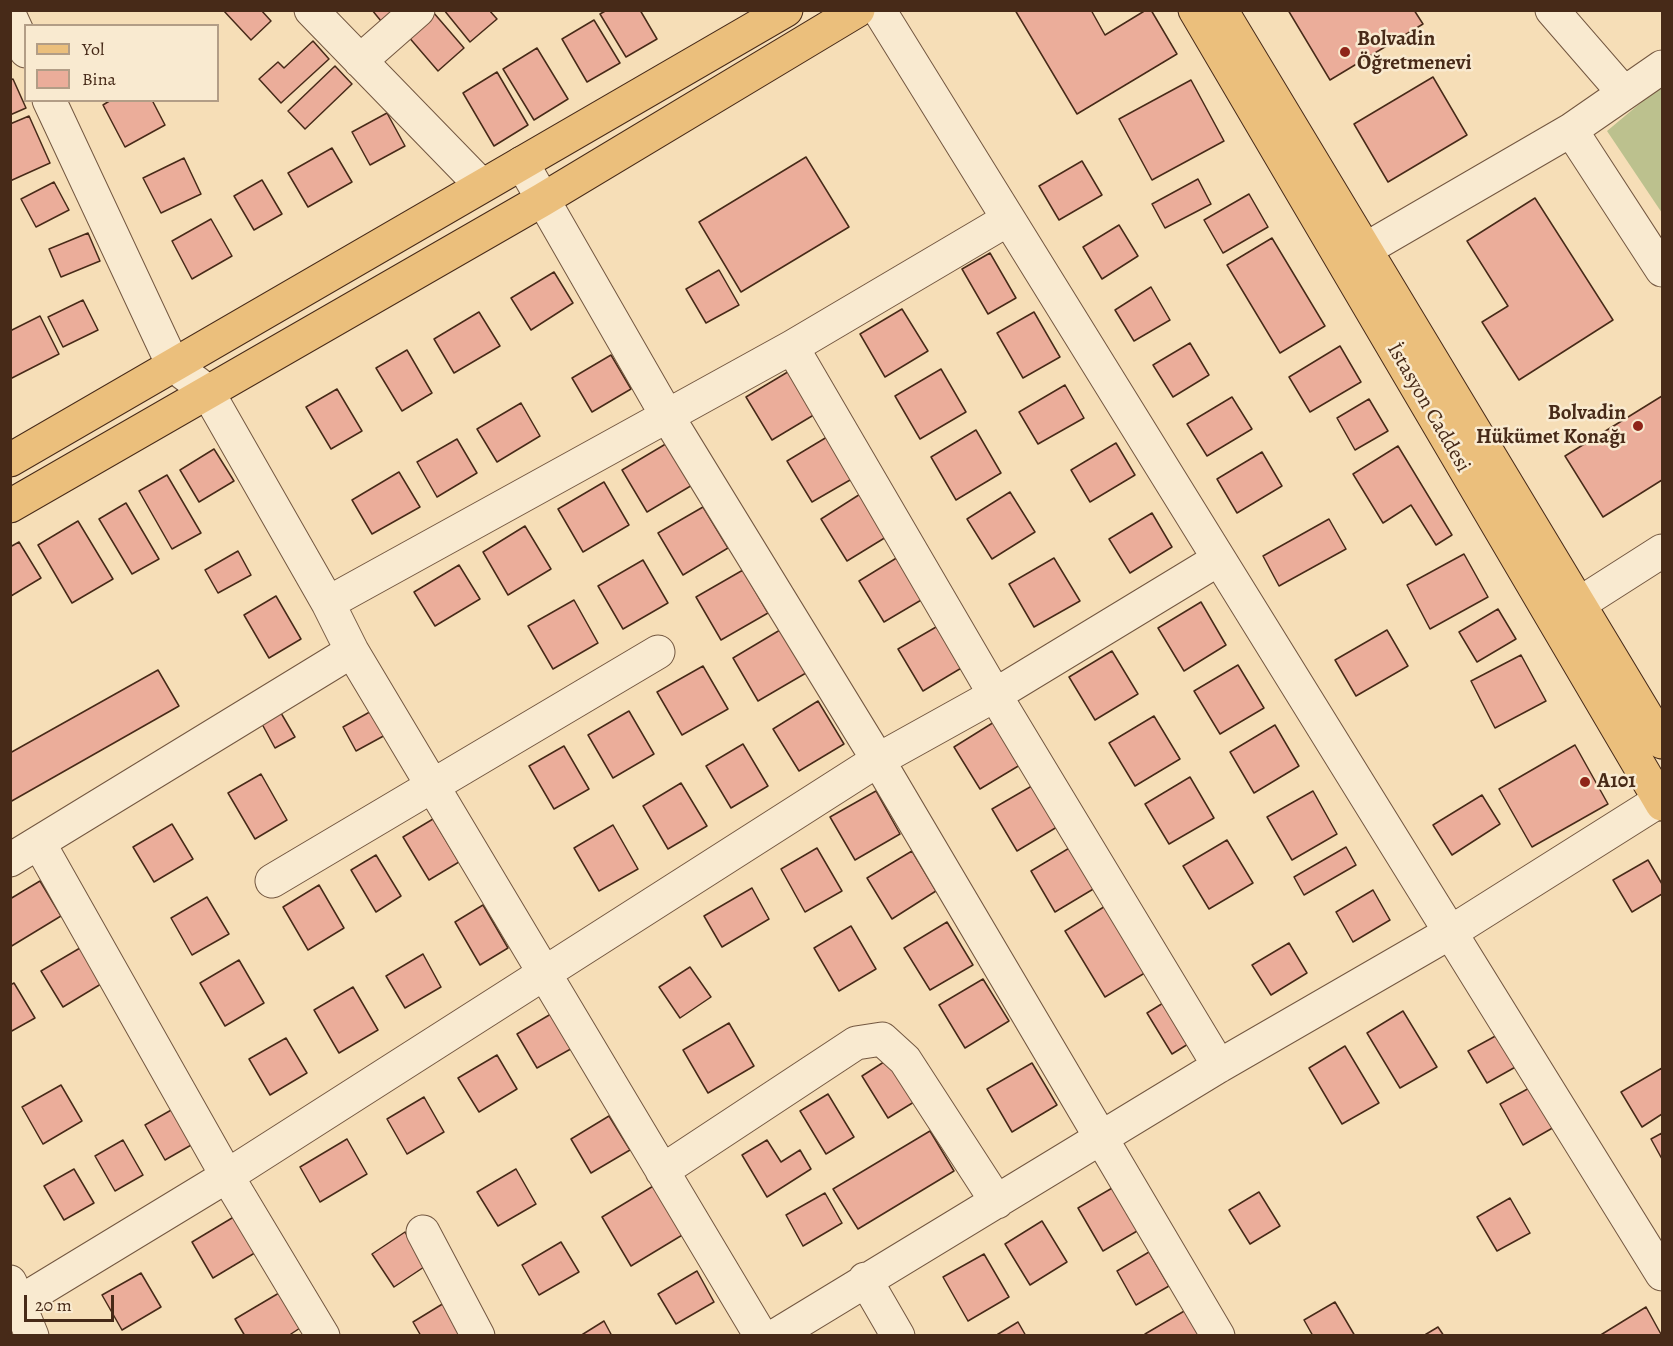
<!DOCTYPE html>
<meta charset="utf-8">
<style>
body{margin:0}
#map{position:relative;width:1673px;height:1346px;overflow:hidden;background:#f6deb7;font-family:Alegreya,serif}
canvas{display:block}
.frame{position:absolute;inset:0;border:12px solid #472a18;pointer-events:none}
.legend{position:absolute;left:24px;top:24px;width:195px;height:78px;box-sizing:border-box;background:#f9ead0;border:2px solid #b29d86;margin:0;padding:8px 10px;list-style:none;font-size:18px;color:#472a18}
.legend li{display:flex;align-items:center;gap:12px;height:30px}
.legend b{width:30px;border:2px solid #b29d86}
.scale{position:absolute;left:24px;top:1295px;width:90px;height:27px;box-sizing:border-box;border:3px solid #472a18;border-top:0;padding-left:8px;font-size:18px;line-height:21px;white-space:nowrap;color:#472a18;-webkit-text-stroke:4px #f9ead0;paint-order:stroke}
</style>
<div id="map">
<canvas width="1673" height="1346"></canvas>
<div class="frame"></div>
<ul class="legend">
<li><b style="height:8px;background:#ebbf7c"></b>Yol</li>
<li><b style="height:16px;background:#ebad9a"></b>Bina</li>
</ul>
<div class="scale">20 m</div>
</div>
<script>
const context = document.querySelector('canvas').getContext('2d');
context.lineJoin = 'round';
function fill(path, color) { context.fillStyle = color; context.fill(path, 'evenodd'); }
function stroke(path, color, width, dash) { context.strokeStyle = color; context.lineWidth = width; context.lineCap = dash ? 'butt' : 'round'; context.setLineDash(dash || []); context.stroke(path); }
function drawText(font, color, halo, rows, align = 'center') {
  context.font = font + ' Alegreya,serif'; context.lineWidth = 5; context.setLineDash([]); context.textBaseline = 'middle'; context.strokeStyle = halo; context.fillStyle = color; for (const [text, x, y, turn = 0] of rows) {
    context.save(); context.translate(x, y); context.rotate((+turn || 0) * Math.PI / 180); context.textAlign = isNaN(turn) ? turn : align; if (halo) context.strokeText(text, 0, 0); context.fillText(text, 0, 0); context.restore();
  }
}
fill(new Path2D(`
 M1662 85V213L1607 131Z`), '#bcc18e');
const building = new Path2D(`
 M223 10H261L271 21 251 40Z
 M372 10H393L381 21Z
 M444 10H489L497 19 470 42Z
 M607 10H640L657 39 626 57 600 14Z
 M1015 10H1091L1105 35 1146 10H1151L1177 54 1077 114Z
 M1288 10H1414L1423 24 1330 80Z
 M433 12 464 48 438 71 407 35Z
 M594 20 620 63 587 82 562 39Z
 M313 41 329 59 281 103 259 79 278 62 284 68Z
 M537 48 568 99 534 120 503 69Z
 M335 66 352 84 305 129 288 111Z
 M497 72 528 125 494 146 463 93Z
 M1433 77 1467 135 1388 182 1354 124Z
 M13 79 26 108 10 115V80Z
 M1191 80 1224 141 1152 180 1119 119Z
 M111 100H152L165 125 125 147 103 105Z
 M387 113 405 146 370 165 352 132Z
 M29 116 50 163 10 181V124Z
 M332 148 352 182 308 207 288 173Z
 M806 157 849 227 741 292 699 222Z
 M184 158 201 194 161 213 143 178Z
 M1082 161 1102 195 1059 220 1039 186Z
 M1198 179 1211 204 1165 228 1152 204Z
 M262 180 282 214 254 230 234 196Z
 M54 182 69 210 36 227 21 199Z
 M1249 194 1268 227 1223 253 1204 220Z
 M1535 198 1613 320 1519 380 1482 322 1508 306 1467 241Z
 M211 219 232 256 192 279 172 241Z
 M1119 225 1138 256 1102 279 1083 247Z
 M88 233 100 261 61 277 49 249Z
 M1272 238 1325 326 1280 353 1227 265Z
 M990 253 1016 298 988 314 962 269Z
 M719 270 739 305 706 323 686 289Z
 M554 272 573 303 531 330 511 298Z
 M1151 287 1170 320 1134 341 1115 310Z
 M83 300 98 330 63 347 48 317Z
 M902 309 928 351 885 377 860 334Z
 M479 312 500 346 454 373 434 339Z
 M1034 312 1060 357 1023 378 997 333Z
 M40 316 59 354 10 379V331Z
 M1190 343 1209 375 1173 397 1153 365Z
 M1340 346 1361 382 1310 412 1289 377Z
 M407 350 432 393 402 411 376 368Z
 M611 355 631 389 592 412 572 378Z
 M941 369 966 412 920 439 895 396Z
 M791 370 817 413 772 440 746 397Z
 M1065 385 1084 418 1038 444 1019 412Z
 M337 389 362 431 331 449 306 407Z
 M1662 396V480L1603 517 1565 456Z
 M1232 397 1252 429 1207 456 1187 424Z
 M1369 399 1388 431 1355 450 1337 418Z
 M521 403 540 436 497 462 477 429Z
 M976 430 1001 473 956 500 931 457Z
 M832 434 857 476 812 502 787 461Z
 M457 439 477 473 437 497 417 462Z
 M669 442 694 484 647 512 622 470Z
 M1116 443 1135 475 1090 502 1071 470Z
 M1398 446 1452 535 1436 545 1411 505 1383 523 1353 474Z
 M214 449 234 481 199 502 180 470Z
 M1262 452 1282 486 1237 513 1217 479Z
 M399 472 420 507 372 534 352 500Z
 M167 475 201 533 172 549 139 491Z
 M604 482 629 525 583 552 558 509Z
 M865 491 891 534 847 561 821 519Z
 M1010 492 1035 532 992 559 967 519Z
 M126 503 159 559 132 574 99 519Z
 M703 507 728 548 683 575 658 533Z
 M1152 513 1172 547 1130 573 1109 539Z
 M1329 519 1346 549 1279 586 1263 556Z
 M78 521 113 579 72 603 38 545Z
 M525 526 551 569 508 595 483 552Z
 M19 542 41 578 11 596 10 547Z
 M238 551 251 575 218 593 205 570Z
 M903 554 928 596 884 622 859 581Z
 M1464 554 1488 597 1430 629 1407 585Z
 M1054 558 1080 601 1034 627 1009 584Z
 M643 560 668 603 623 629 598 586Z
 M459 565 480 599 435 626 414 592Z
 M743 570 768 613 721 640 696 597Z
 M276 596 301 639 269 658 244 615Z
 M574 600 598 643 553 669 528 626Z
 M1201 602 1226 645 1184 671 1158 628Z
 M1498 609 1516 639 1477 662 1459 632Z
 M943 623 968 664 923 691 898 649Z
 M780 630 806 673 758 701 733 658Z
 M1387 630 1408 666 1356 696 1335 660Z
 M1112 651 1138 694 1095 720 1069 677Z
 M1521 655 1546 701 1495 728 1471 681Z
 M1238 665 1264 708 1220 734 1194 691Z
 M703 666 728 709 682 735 657 692Z
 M158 670 179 706 10 802V753Z
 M818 701 844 744 799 771 773 729Z
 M375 709 389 733 356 751 343 727Z
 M629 711 654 754 613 778 588 735Z
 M281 713 295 737 275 748 262 724Z
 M1154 716 1180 759 1135 786 1109 743Z
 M999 719 1025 762 980 789 954 747Z
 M1275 725 1299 766 1254 793 1230 752Z
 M743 744 768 786 731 808 706 766Z
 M1575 745 1608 804 1532 847 1499 789Z
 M564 746 589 789 554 809 529 766Z
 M261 774 287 820 255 839 228 793Z
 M1190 777 1214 818 1169 844 1145 804Z
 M681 783 707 826 668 849 643 806Z
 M1037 783 1062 824 1017 851 992 809Z
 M876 791 900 834 855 860 830 817Z
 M1313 791 1337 834 1292 860 1267 817Z
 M1482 795 1500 824 1452 855 1433 825Z
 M433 819 459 862 429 880 403 837Z
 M172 824 193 859 154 882 133 847Z
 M613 825 638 869 599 891 574 848Z
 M1227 840 1253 883 1209 909 1183 866Z
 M1076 844 1100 885 1055 912 1031 871Z
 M1346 847 1356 865 1304 895 1294 877Z
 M817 848 842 891 805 912 781 869Z
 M912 851 936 891 892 919 867 878Z
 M376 855 401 896 376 912 351 870Z
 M1648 860 1662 884V894L1632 912 1613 880Z
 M40 881 61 916 10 947V899Z
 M319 885 344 928 308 950 283 907Z
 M752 888 769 919 722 947 704 916Z
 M1373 890 1390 920 1353 942 1336 912Z
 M207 897 229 934 192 955 171 918Z
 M483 905 508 948 480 965 455 922Z
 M1107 905 1148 971 1105 997 1065 931Z
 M947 922 973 965 930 990 904 948Z
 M851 926 876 969 839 991 814 948Z
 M1289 943 1307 973 1271 995 1252 965Z
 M80 948 101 984 63 1007 41 971Z
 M423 954 441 987 405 1008 386 976Z
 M239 960 264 1003 225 1026 200 983Z
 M690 967 711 997 680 1018 659 987Z
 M983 979 1009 1021 965 1048 939 1005Z
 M14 983 35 1018 10 1032V985Z
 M353 987 378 1030 339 1053 314 1010Z
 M1168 1000 1193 1041 1172 1054 1147 1013Z
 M556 1011 576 1046 537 1068 517 1034Z
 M1403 1011 1437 1067 1400 1088 1367 1033Z
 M729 1023 754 1066 708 1093 683 1050Z
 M1501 1033 1519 1065 1487 1083 1468 1051Z
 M286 1038 307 1073 270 1095 249 1059Z
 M1345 1046 1379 1103 1342 1124 1309 1068Z
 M497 1055 517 1089 479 1112 458 1078Z
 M887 1060 914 1102 888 1118 862 1076Z
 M1032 1063 1057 1105 1012 1132 987 1089Z
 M1662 1068V1114L1642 1127 1621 1092Z
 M61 1085 82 1121 43 1144 22 1107Z
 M1533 1086 1556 1126 1523 1145 1500 1104Z
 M828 1094 854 1137 826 1154 800 1111Z
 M424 1097 444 1132 407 1154 387 1119Z
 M173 1109 193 1144 165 1160 145 1125Z
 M609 1116 630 1150 591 1173 571 1139Z
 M930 1131 954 1171 858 1229 833 1189Z
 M1662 1133V1159L1651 1139Z
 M347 1139 367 1174 320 1202 300 1167Z
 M123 1140 143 1175 115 1191 95 1156Z
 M767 1140 781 1162 800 1150 811 1169 767 1197 742 1155Z
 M74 1169 94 1203 64 1220 44 1186Z
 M516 1169 536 1204 498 1226 477 1192Z
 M1119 1184 1144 1227 1103 1251 1078 1208Z
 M655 1185 684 1234 631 1266 602 1217Z
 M1259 1192 1280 1226 1250 1244 1229 1210Z
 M825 1193 842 1223 803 1246 786 1215Z
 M1510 1198 1530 1233 1497 1251 1477 1217Z
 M237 1215 258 1251 213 1278 192 1242Z
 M1042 1221 1067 1262 1030 1285 1005 1244Z
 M405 1232 427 1265 394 1287 372 1254Z
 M561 1242 579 1272 539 1295 522 1265Z
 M1149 1252 1169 1286 1136 1305 1117 1271Z
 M984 1254 1009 1297 968 1321 943 1277Z
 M697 1271 714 1302 676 1324 658 1294Z
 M141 1273 161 1307 122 1330 102 1295Z
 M279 1293 300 1328 288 1336H245L235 1319Z
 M449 1300 468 1336H421L413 1322Z
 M1335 1302 1355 1336H1313L1304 1320Z
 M1646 1307 1662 1336H1599Z
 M1186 1310 1201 1336H1146L1145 1334Z
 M604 1321 612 1336H580Z
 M1018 1322 1026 1336H995Z
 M1438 1327 1444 1336H1423Z`);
fill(building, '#ebad9a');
stroke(building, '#472a18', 1.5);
const minor = new Path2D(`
 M311 10 481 185
 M879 10 1662 1274
 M1552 10 1624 93
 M10 16 26 51
 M360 61 418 10
 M49 100 173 365 207 391 328 603 352 651 761 1336
 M1571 130 1662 270
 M522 163 666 414 878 760 1218 1336
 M1366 249 1571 130 1662 67
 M792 347 995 695 1219 1066
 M328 603 792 347 1007 220
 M1579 604 1662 551
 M39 843 227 1176 323 1336
 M10 860 352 651
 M272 881 658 652
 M662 1171 856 1043 882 1039 905 1060 997 1202
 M423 1232 478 1336
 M865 1279 898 1336
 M10 1282 32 1336
 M18 1303 227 1176 878 760 995 695 1219 559
 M775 1336 1219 1066 1451 932 1662 799`);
const major = new Path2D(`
 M1195 10 1662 804
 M1221 10 1662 742
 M10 460 786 10
 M10 506 542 200 858 10`);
stroke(minor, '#735740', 35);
stroke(major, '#472a18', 35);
stroke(minor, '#f9ead0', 33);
stroke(major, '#ebbf7c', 33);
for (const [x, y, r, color] of [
 [1345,52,6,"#8f2418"],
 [1638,426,6,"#8f2418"],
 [1585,782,6,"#8f2418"]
]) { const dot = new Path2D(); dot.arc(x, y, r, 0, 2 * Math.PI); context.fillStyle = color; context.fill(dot); stroke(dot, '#f9ead0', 2); }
drawText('bold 21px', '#472a18', '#f9ead0', [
 ["Bolvadin",1357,40],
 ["Öğretmenevi",1357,64],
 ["Bolvadin",1626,414,"right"],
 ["Hükümet Konağı",1626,438,"right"],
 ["A101",1597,782]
], 'left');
drawText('21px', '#472a18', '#f9ead0', [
 ["İstasyon Caddesi",1428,408,60]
]);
</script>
